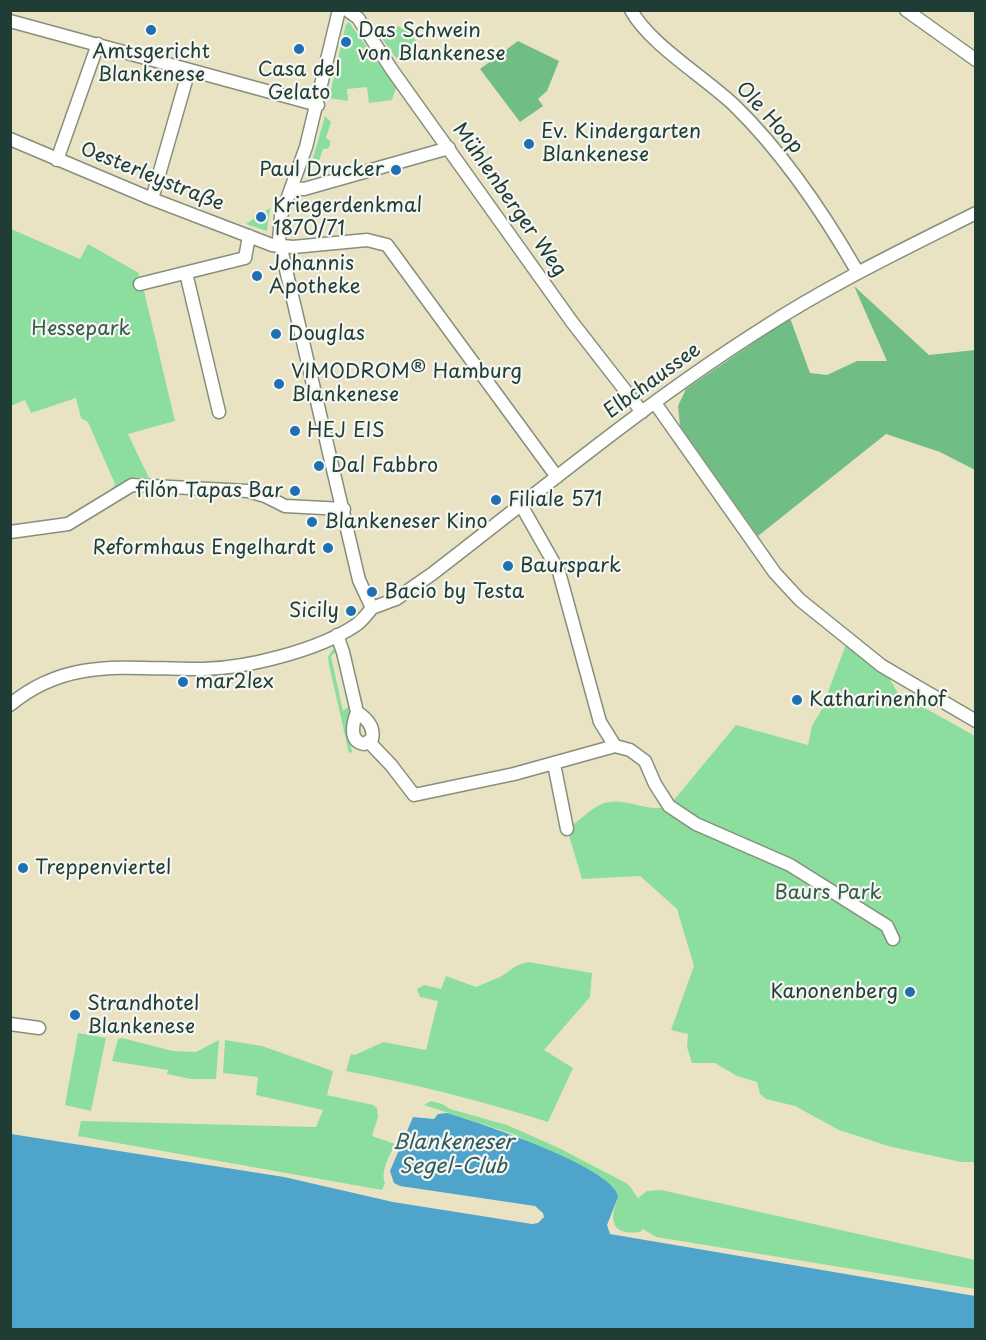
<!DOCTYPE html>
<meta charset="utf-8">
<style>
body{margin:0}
#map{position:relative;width:986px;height:1340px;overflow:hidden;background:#eae3c3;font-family:"Playpen Sans",sans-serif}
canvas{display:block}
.frame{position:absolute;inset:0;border:12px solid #1f3d34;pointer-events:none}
</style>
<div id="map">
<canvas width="986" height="1340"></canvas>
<div class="frame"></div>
</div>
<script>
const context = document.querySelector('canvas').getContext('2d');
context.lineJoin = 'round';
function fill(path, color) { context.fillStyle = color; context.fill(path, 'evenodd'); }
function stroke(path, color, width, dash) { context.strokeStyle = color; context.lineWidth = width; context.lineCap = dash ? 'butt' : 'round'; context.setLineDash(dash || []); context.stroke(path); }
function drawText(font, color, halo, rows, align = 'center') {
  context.font = font + ' "Playpen Sans",sans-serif'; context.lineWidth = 4.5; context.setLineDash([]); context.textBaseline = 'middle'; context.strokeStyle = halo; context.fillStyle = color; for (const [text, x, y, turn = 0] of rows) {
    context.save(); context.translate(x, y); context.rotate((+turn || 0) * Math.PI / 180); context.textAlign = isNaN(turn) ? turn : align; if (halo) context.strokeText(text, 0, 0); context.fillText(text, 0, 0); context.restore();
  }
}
fill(new Path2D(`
 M349 22 396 88 392 100 369 103 367 87 347 89 348 101 329 98 346 24Z
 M399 26 402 29 406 27 416 41 412 44 414 48 399 62 380 36 389 29Z
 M325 116 331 122 326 138 330 141V146L327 149H323L318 164 311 165Z
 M270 208 267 231 246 224Z
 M11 229 80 259 88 244 139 273 138 279 144 291 175 421 128 434 150 480 136 477 111 492 115 484 88 422 81 418 76 398 31 413 25 400 11 406Z
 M848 639 882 666 898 693 975 736V1162H961L888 1146 839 1130 795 1106 766 1099 760 1094 757 1082 737 1076 715 1063H692L687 1047 688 1034 671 1030 694 966 677 909 640 876 582 879 567 829C579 822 589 809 602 804 624 795 647 814 669 806L736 725 808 745 812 726 827 700 828 692Z
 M333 649 338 651 331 656 343 711 350 705V713L346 727 352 752 349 753 329 665 328 657Z
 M528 962 592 973 590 997 544 1050 573 1068 548 1122C482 1101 415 1084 346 1071L351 1054 355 1055 383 1042 426 1050 438 1001 420 997 417 989 424 985 441 989 446 976 476 987 502 976 516 966Z
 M78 1033 106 1038 91 1111 65 1105Z
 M122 1038 173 1051 196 1052 219 1040 216 1079H191L167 1074 168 1070 112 1061 118 1039Z
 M225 1040 262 1046 333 1071 327 1095 373 1105 377 1108 378 1117 372 1136 395 1144C390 1155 380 1171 385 1183L382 1190 78 1136 81 1121 316 1127 323 1110 256 1095 258 1077 223 1073Z
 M431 1101 442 1104 450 1109 507 1125 559 1148 626 1183C632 1187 633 1192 638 1198L647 1191 661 1190 975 1260V1289L656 1237 643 1229 640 1232C611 1236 609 1220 618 1197L592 1172 513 1134 424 1105Z`), '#8cde9f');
fill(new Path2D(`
 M518 41 559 61 547 91 538 99 543 106 520 122 480 69Z
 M854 286 929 355 975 350V470L940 452 886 434 758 536 680 426 678 406 686 389 790 318 810 373 827 375 857 361H887Z`), '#71bd86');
fill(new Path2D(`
 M447 1113C475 1121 616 1168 618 1197L607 1225 610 1234 975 1296V1329H11V1134L284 1177 393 1202 532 1224 538 1223 544 1217 543 1213 535 1206 400 1186 394 1183 390 1171 413 1117 434 1119 438 1114Z`), '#4ea4ca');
const minor = new Path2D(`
 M339 10 306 147 281 216 279 240 359 580 372 608
 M347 10 358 18 392 70 572 322 642 412
 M631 10C649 44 706 78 735 106 784 154 823 212 857 271
 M906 10 976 60
 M10 21 318 105
 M10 139 152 199 272 245 293 247 367 240 387 245 557 477
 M57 160 98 44
 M291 188 304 189 449 148
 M152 199 189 70
 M186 273 219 412
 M140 284 245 258 249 236
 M655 403 775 573 800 600 882 666 976 721
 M521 505 559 572 600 722 615 746
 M10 532 68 524 132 485 248 491 265 496 285 506 344 509
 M372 608 396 599 432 574C540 491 645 403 760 330 829 285 902 250 976 213
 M337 635 343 652 357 712
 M10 705C69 655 133 670 203 669 248 668 319 650 356 625 363 620 367 614 372 608
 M357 712C366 718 375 727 372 739L364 744C348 741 353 723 357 712Z
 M369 742 391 765 414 795 514 774 615 746 630 750 645 761 655 784 669 806 696 824 790 865 887 926 893 939
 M554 764 567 829
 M10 1024 39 1028`);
stroke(minor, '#84907c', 15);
stroke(minor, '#fff', 12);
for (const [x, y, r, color] of [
 [151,30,6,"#1f6fb2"],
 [346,42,6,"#1f6fb2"],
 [299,49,6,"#1f6fb2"],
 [529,144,6,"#1f6fb2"],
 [396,170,6,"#1f6fb2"],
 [261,217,6,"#1f6fb2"],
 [257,276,6,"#1f6fb2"],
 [276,334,6,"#1f6fb2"],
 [279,384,6,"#1f6fb2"],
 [295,431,6,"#1f6fb2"],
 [319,466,6,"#1f6fb2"],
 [295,491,6,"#1f6fb2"],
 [496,500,6,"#1f6fb2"],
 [312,522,6,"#1f6fb2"],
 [328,548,6,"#1f6fb2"],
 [508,566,6,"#1f6fb2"],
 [372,592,6,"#1f6fb2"],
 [351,611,6,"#1f6fb2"],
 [183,682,6,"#1f6fb2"],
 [797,700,6,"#1f6fb2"],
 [23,868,6,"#1f6fb2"],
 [910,992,6,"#1f6fb2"],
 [75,1015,6,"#1f6fb2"]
]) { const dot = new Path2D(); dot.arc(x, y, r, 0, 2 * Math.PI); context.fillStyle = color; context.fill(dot); stroke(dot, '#f6f6f2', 2); }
drawText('20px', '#1f3d34', '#f6f6f2', [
 ["Das Schwein",358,31],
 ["von Blankenese",358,54],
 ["Amtsgericht",151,52,"center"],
 ["Blankenese",151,75,"center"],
 ["Casa del",299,70,"center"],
 ["Gelato",299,93,"center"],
 ["Ev. Kindergarten",541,132],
 ["Blankenese",541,155],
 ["Paul Drucker",384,170,"right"],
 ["Kriegerdenkmal",273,206],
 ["1870/71",273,229],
 ["Johannis",269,264],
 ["Apotheke",269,287],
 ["Douglas",288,334],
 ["VIMODROM® Hamburg",291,372],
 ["Blankenese",291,395],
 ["HEJ EIS",307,431],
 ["Dal Fabbro",331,466],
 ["filón Tapas Bar",283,491,"right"],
 ["Filiale 571",508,500],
 ["Blankeneser Kino",324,522],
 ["Reformhaus Engelhardt",316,548,"right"],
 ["Baurspark",520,566],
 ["Bacio by Testa",384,592],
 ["Sicily",339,611,"right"],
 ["mar2lex",195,682],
 ["Katharinenhof",809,700],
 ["Treppenviertel",35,868],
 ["Kanonenberg",898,992,"right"],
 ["Strandhotel",87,1004],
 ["Blankenese",87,1027]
], 'left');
drawText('20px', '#1f3d34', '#f6f6f2', [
 ["Ole Hoop",769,118,48],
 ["Oesterleystraße",152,177,22],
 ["Mühlenberger Weg",509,200,55],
 ["Elbchaussee",653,381,-36]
]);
drawText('20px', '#355d49', '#f6f6f2', [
 ["Hessepark",81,329],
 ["Baurs Park",828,893]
]);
drawText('italic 21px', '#2d5c61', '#f6f6f2', [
 ["Blankeneser",453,1143],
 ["Segel-Club",453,1167]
]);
</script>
